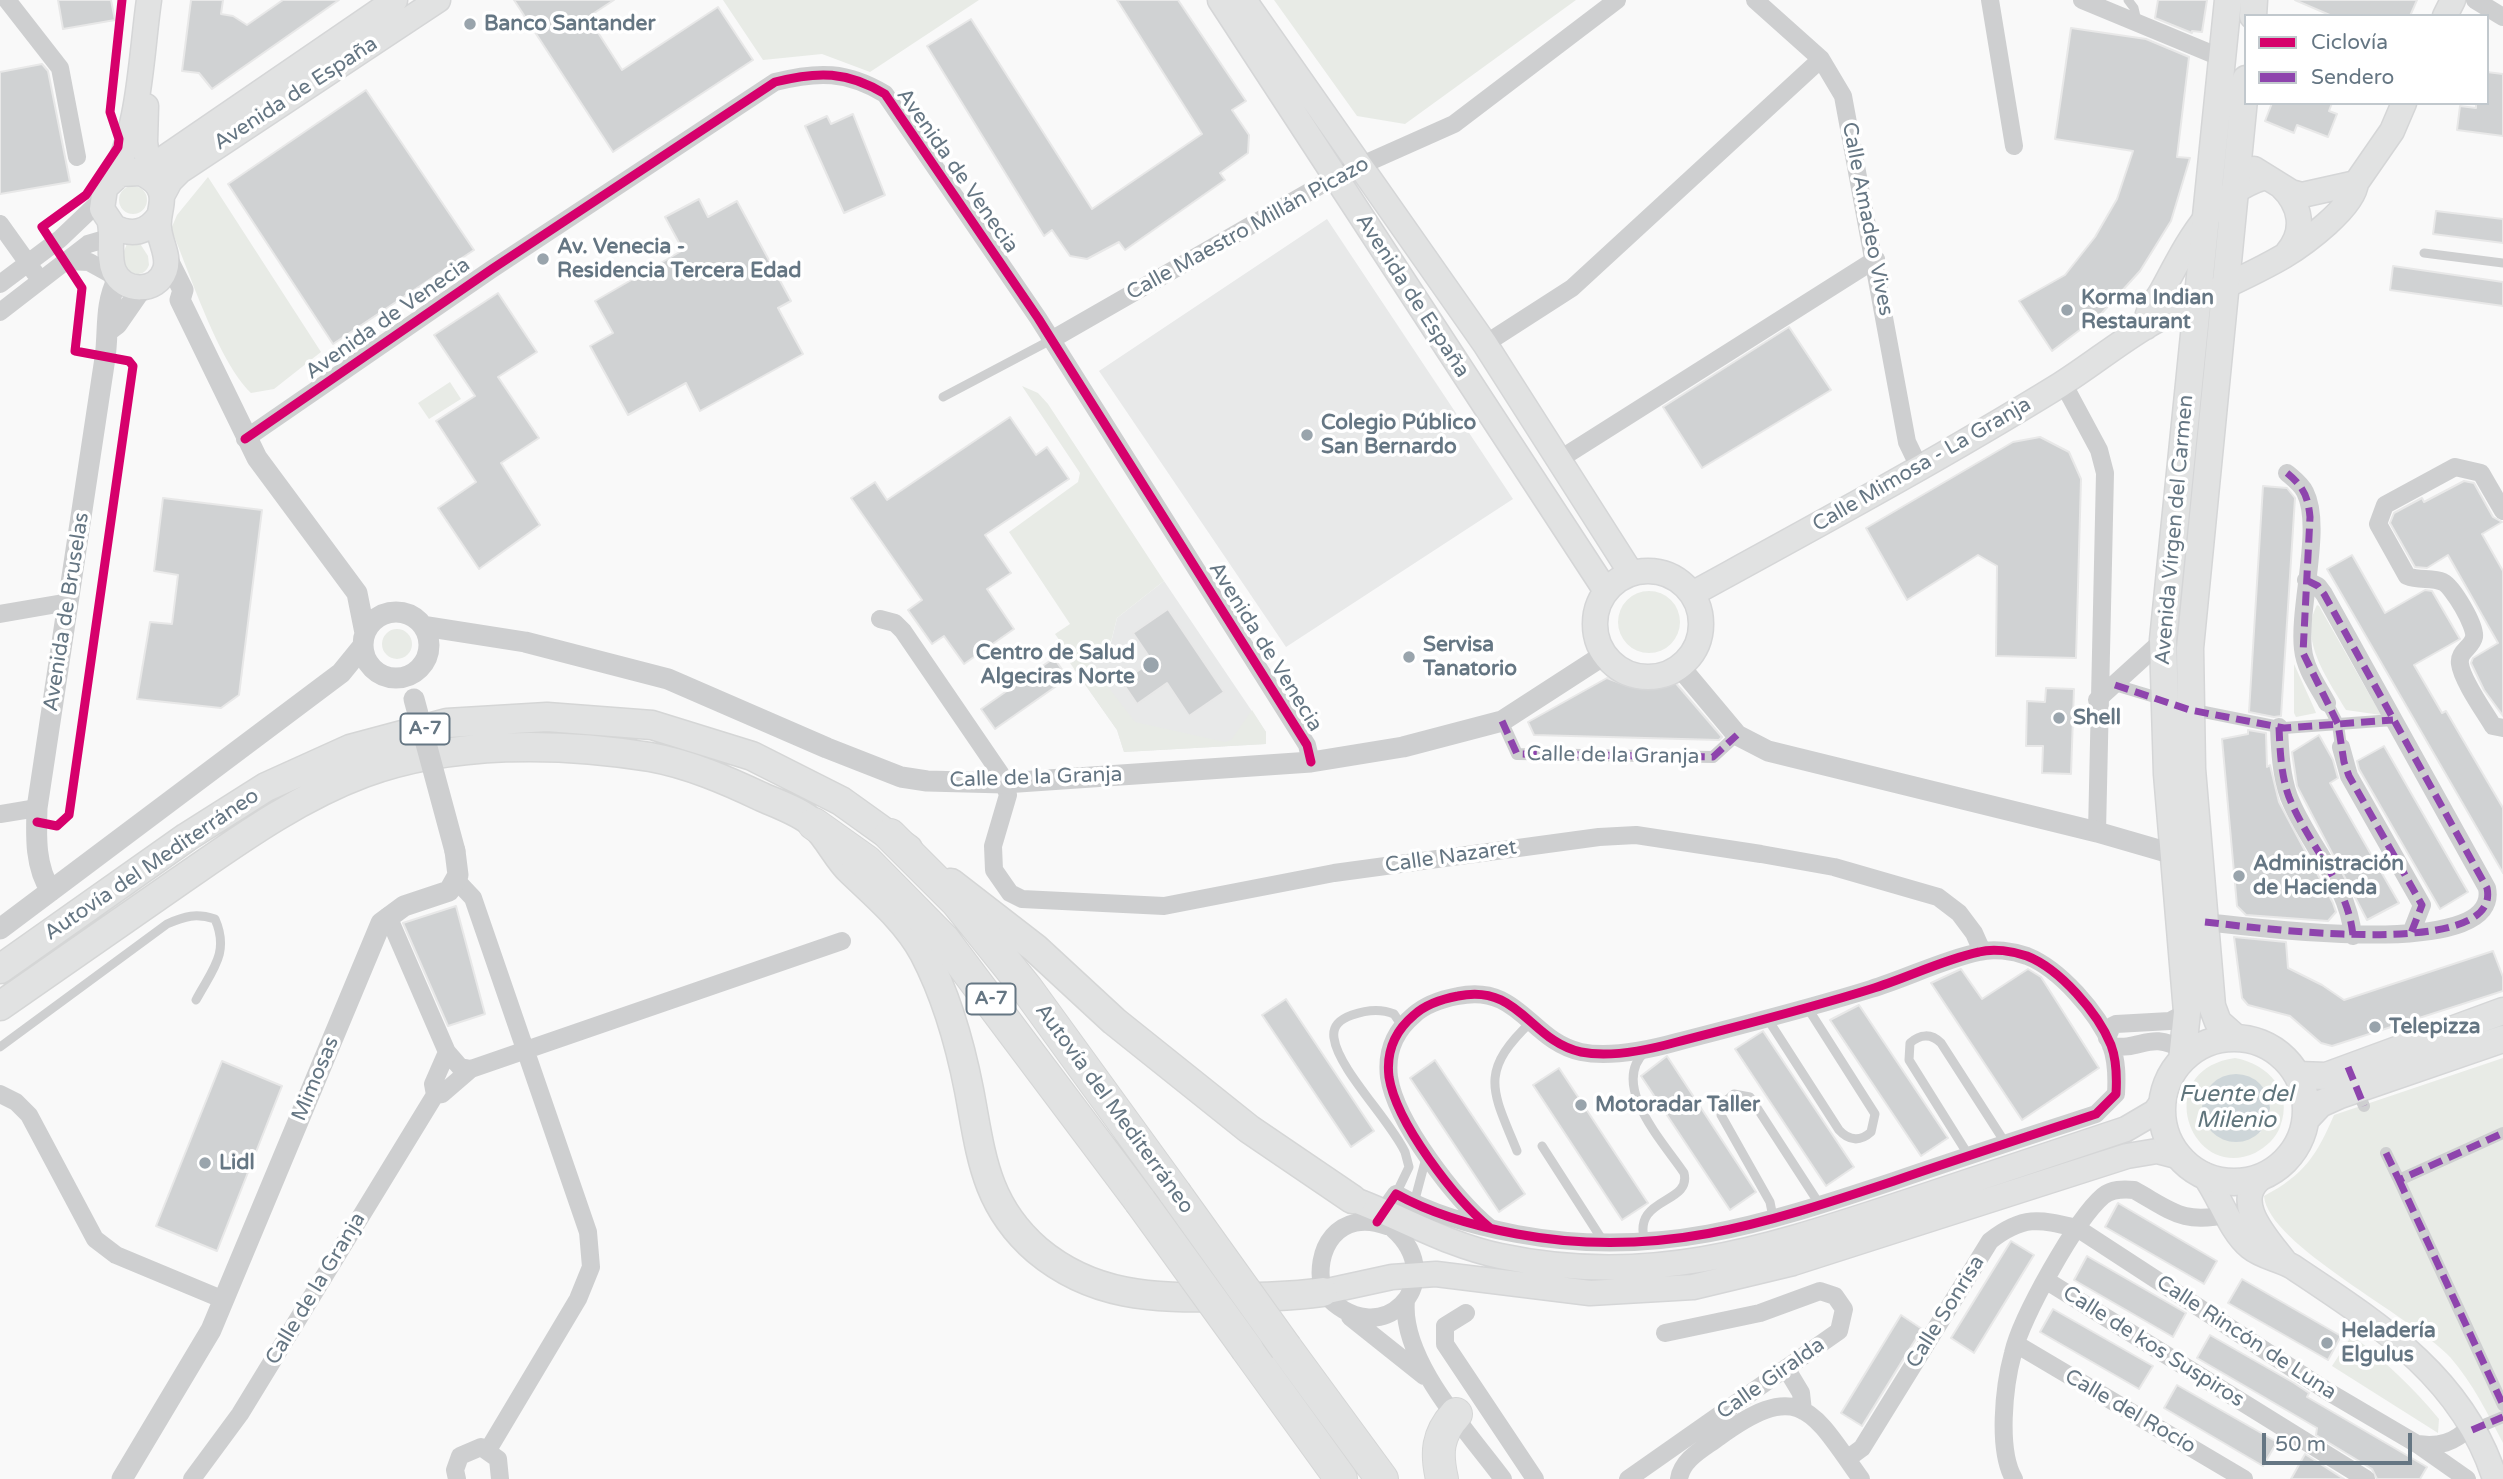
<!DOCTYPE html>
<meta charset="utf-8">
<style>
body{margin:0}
#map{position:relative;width:2503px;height:1479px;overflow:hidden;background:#f9f9f9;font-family:"Varela Round",sans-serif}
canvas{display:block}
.legend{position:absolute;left:2244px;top:14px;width:245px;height:91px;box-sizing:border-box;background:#fff;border:2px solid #c1c8cd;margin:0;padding:9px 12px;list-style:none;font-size:21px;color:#657683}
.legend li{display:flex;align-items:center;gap:14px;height:35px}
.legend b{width:35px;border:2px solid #c1c8cd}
.scale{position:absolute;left:2262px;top:1433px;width:150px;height:32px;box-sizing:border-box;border:4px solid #657683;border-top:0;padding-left:9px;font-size:21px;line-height:24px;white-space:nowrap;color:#657683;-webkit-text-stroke:5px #fff;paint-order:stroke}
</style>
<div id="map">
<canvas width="2503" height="1479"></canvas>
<ul class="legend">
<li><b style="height:9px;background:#d6006c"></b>Ciclovía</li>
<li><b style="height:9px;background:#8e44ad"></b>Sendero</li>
</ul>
<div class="scale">50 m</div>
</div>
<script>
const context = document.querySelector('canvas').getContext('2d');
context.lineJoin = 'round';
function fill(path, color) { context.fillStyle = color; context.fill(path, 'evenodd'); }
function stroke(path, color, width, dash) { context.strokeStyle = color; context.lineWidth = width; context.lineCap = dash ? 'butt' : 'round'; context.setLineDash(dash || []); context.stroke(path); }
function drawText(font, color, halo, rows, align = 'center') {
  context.font = font + ' "Varela Round",sans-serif'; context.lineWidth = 7; context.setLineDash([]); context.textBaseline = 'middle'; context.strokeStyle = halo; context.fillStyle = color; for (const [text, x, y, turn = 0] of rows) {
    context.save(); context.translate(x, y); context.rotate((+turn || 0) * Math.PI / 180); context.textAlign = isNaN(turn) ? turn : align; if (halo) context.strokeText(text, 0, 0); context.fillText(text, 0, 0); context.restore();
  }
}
fill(new Path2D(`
 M1327 219 1513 499 1286 647 1099 371Z
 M1164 581 1266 732V744L1124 752 1117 730 1074 669 1110 647 1117 618Z`), '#e8e9e9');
fill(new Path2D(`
 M723 0H979L870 72 822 54 763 60Z
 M1274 0H1576L1405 124 1357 116Z
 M208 177 321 352 274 389 251 393C218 361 190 273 171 229L177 215Z
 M119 200a14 14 0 1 1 28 0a14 14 0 1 1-28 0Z
 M128 241 139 242 148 256 149 265C145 276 136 275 127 272L122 256Z
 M450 382 461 399 429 419 418 403Z
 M1022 386 1038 393 1048 404 1164 581 1117 618 1110 646 1088 661 1135 722 1225 742 1231 740 1252 710 1266 732V744L1124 752 1117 730 1056 643 1060 641 1055 634 1070 624 1009 532 1078 482 1080 473Z
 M1618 622a31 31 0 1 1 62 0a31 31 0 1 1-62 0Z
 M2317 605 2319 606 2381 715 2346 710C2329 681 2298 640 2317 605Z
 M382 644a15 15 0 1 1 30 0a15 15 0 1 1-30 0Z
 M2294 664 2314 708 2316 713 2296 717 2294 713Z
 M2235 1058C2268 1064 2294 1091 2280 1127 2276 1138 2266 1147 2255 1153 2190 1183 2150 1070 2235 1058ZM2217 1080 2270 1103V1114L2260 1133 2204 1098Z
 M2503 1058V1443C2488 1414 2472 1382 2450 1357 2412 1316 2268 1245 2264 1196 2304 1175 2317 1155 2334 1115Z
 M2352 1335C2384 1361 2413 1387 2439 1419L2438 1433 2332 1366Z`), '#e8ebe6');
fill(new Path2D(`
 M2202 1108a34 34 0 1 1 68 0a34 34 0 1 1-68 0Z`), '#ced6d9');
const building = new Path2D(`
 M58 0H111L115 20 63 29Z
 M191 0H223L221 14 233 16 247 25 283 0H339L212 89 199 73 182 71Z
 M514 0H614L588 17 622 70 718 7 753 60 613 152Z
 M1117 0H1178L1246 101 1232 110 1249 135 1248 153 1220 173 1225 180 1125 250 1119 242 1087 259 1070 256 1052 230 1044 236 927 46 971 19 1092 209 1202 134Z
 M2158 0H2207L2202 32 2192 31V33L2155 18Z
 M2295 0H2417L2410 16H2332Z
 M2071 28 2146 39 2189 57 2177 157 2190 158 2171 221 2140 271 2101 314 2052 351 2019 301 2065 275 2095 237 2117 199 2133 151 2055 139Z
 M42 64 48 71 70 182 0 194V72Z
 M2487 72 2503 74V136L2457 130 2460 106 2476 108V103H2487Z
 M366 90 474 250 333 344 228 184Z
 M2272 103H2332L2329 111 2337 114 2328 137 2297 125 2294 133 2265 121Z
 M853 114 885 195 844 213 805 126 827 116 831 124Z
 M699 199 708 217 737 201 791 301 778 308 803 354 700 411 686 383 628 415 590 346 613 333 595 301 683 250 665 217Z
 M2436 211 2503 219V243L2433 234Z
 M2393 266 2503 282V306L2390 290Z
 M498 293 537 352 498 377 539 438 501 463 540 525 479 569 438 508 476 482 436 421 475 396 434 335Z
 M1789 327 1831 390 1702 468 1663 407Z
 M1010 417 1036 455 1047 447 1069 479 985 535 1011 573 987 589 1014 629 964 664 944 636 932 644 908 610 922 600 851 498 875 482 887 500Z
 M2040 437 2069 452 2081 479 2076 658 1996 656 1997 566 1978 555 1907 600 1866 528 2013 442Z
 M2464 481 2474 483 2493 517 2502 522 2482 534 2503 571V716L2484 690 2471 663 2473 658 2498 643 2448 555 2427 568 2415 567 2390 523 2394 513 2422 498 2424 502Z
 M2263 486 2287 488 2295 498 2281 716 2274 717 2249 712Z
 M163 498 262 510 239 695 221 708 137 699 150 622 172 624 178 575 154 571Z
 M2352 555 2385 613 2425 590 2432 591 2460 639 2414 665 2442 713 2446 711 2503 808V873L2327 569Z
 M1168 609 1224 692 1189 716 1167 683 1137 704 1122 682 1152 661 1133 633Z
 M1054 658 1068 678 995 729 981 709Z
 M1607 678 1628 686 1654 688 1674 681 1722 737 1719 740 1534 735 1528 722Z
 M2046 688 2074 689 2071 774 2042 773 2043 746H2026L2027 701 2045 702Z
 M2248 730 2266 733 2267 767 2270 765 2279 802 2333 903 2336 912 2328 921 2246 915 2237 906 2222 739 2248 734Z
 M2319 735 2333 760 2338 778 2330 783 2399 903 2367 920 2297 786 2292 752Z
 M2384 746 2468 892 2440 909 2359 769 2357 761Z
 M456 906 485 1014 448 1026 403 923Z
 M2234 937 2286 942 2288 968 2322 985 2344 1000 2493 951 2503 977V991L2332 1046 2321 1043 2290 1016 2248 1005 2242 998Z
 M1961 969 1982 999 2028 969 2041 977 2099 1068 2022 1120 1931 983Z
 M1286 999 1374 1131 1351 1147 1262 1015Z
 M1859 1005 1948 1138 1921 1156 1830 1020Z
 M1763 1031 1854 1167 1826 1186 1735 1049Z
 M1667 1056 1756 1192 1730 1210 1641 1076Z
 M1435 1060 1525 1194 1499 1212 1410 1078Z
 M222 1061 282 1086 217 1251 156 1226Z
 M1559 1068 1648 1203 1622 1220 1533 1085Z
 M2118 1203 2217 1261 2204 1284 2105 1227Z
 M2011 1241 2034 1255 1974 1353 1951 1338Z
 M2087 1256 2186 1313 2173 1337 2074 1280Z
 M2242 1279 2341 1336 2328 1360 2228 1303Z
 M2053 1309 2153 1366 2139 1389 2040 1332Z
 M1901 1315 1922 1329 1862 1426 1841 1413Z
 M2210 1335 2294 1383 2309 1393 2307 1397 2427 1467 2420 1479H2377L2372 1469 2316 1435 2317 1428 2197 1358Z
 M2177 1385 2277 1442 2263 1466 2164 1408Z
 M2305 1454 2344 1479H2291Z`);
fill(building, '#d0d2d3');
stroke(building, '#e8e8e8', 2);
const secondary = new Path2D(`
 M1220 0 1606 591
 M1244 0 1485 344 1631 573
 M2445 16 2453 0
 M146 106 145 142 150 178
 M2254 169 2291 192 2302 195 2356 183
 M130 172 148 168 160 161 395 0
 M111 180C140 132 141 55 149 0
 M2281 186C2301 205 2306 231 2287 253
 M162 196 170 181 180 171 438 0
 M110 223C113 238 108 257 114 271 124 293 157 293 165 270 170 256 160 243 159 228 157 213 167 200 158 186 154 180 147 176 141 173L120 174 105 188 102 209 114 227C132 236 147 233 159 216
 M2146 327C2146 309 2155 304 2163 289 2188 243 2210 194 2265 177
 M1595 624a53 53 0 1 1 106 0a53 53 0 1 1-106 0Z
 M1692 594C1816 526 1940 459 2060 385 2090 366 2117 344 2147 326 2191 299 2240 282 2284 256 2305 243 2354 207 2356 183L2392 131 2404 103
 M2204 1175C2220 1196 2230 1231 2250 1247 2262 1257 2279 1259 2293 1267 2377 1323 2463 1377 2495 1479
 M2263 1176C2229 1201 2268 1239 2285 1262
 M1352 1199C1404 1218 1444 1244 1500 1256 1650 1288 1764 1249 1904 1203 1978 1178 2052 1154 2126 1129L2155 1112 2163 1101
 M1323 1292 1392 1277 1436 1274 1590 1293 1693 1287 1793 1263 2127 1156 2157 1151 2180 1157`);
const primary = new Path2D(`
 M2253 16 2254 0
 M2236 1038 2218 1022 2212 1006 2192 769 2190 648 2246 79
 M2162 1110a72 72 0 1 1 144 0a72 72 0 1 1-144 0Z
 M2182 1060 2187 1012 2167 774 2163 640 2228 0
 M2298 1075 2326 1076 2503 1011
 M2306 1119 2320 1104 2340 1095 2503 1039`);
const trunk = new Path2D(`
 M951 883 1035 948 1114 1021 1249 1129 1352 1199
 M0 969 187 837 266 787 350 749 447 723 547 717 652 725 752 756 841 801 908 849
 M0 1006C60 964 121 922 181 880 239 840 297 798 364 773 452 741 558 742 650 757 689 764 726 780 762 797 778 804 801 812 814 824 829 838 837 858 851 871 877 896 907 921 924 953 946 995 960 1044 969 1090 981 1153 984 1204 1037 1250 1093 1297 1153 1298 1222 1297 1256 1297 1289 1297 1323 1292`);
const motorway = new Path2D(`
 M814 824 866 861 944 940 1140 1201
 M890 835 957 902 1027 989 1175 1193
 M1286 1348 1382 1479
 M1247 1349 1341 1479
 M1442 1479C1436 1453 1437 1435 1456 1414`);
stroke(secondary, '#d5d6d7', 27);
stroke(primary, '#d5d6d7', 29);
stroke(trunk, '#d5d6d6', 31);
stroke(motorway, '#d5d6d6', 34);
stroke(new Path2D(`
 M2128 0 2134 8 2137 21
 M2424 253 2503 263
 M943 397 1051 340
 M1767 1018 1839 1130C1849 1141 1860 1142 1871 1132L1875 1114 1807 1007
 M0 1047 167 924C185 916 196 913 215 919 230 953 212 970 196 1000
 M1542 1146 1603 1241
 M1517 1151C1492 1090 1478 1072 1532 1021
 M1969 1156 1909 1060 1910 1043C1920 1034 1931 1033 1941 1043L2006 1144
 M1396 1194 1409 1167 1405 1152C1390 1120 1338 1069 1334 1038 1332 1025 1341 1019 1352 1015 1366 1010 1380 1008 1394 1014L1402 1026
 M1414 1203 1426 1158
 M1768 1219 1772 1212 1770 1202 1721 1115 1722 1104 1734 1094 1750 1097 1820 1205
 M1645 1242C1631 1196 1692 1205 1684 1173 1664 1143 1608 1084 1646 1051`), '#cecfd0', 9);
stroke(new Path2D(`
 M2115 685 2165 700
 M2327 703 2338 724 2341 747
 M2189 709 2284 728 2393 720
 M1502 721 1517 754 1713 757 1737 735
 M2356 1087 2364 1106
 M2386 1153 2399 1180 2503 1133
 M2399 1180 2503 1405
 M2472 1430 2503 1417`), '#cecfd0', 12);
stroke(new Path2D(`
 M7 0 60 68 77 157
 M1755 0 1821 59 1843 96 1907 442 1920 469
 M1990 0 2014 146
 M2082 0 2222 58
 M2475 0 2503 17
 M0 224 35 273
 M66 261 89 262 118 278
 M0 284 60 239 102 199
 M0 312 88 244 119 235
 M1051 340 1335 177 1454 124 1617 0
 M1485 344 1572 288 1821 59
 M2063 383 2099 450 2105 473 2097 832
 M245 439 492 269 775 82C818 71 847 71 885 94L1038 318 1307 745 1311 762
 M1560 459 1876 259
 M2287 473C2294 479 2301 484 2305 492 2323 527 2298 607 2303 649 2305 669 2318 686 2327 703
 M2503 511 2481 473 2455 467 2385 505 2378 524 2407 576C2419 581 2432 577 2443 582 2453 587 2476 626 2474 637 2472 648 2458 651 2460 664 2462 680 2484 711 2493 726L2503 728
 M0 614 69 602
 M880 619 895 623 903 631 1000 773 1008 795 993 846 994 870 1010 893 1022 899 1164 906 1334 873 1599 837 1636 835 1761 854 1834 867 1938 897 1959 913 1974 933 1982 951
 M2097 700 2163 640
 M2279 727C2280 751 2281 775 2289 797 2308 845 2348 883 2353 936
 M2341 747 2349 776 2422 905 2411 933
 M0 814 37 808
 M456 880 473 898 588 1232 591 1267 578 1299 488 1450
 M388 916 447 1052 460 1067 471 1069 842 941
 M2205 922C2246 926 2503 963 2487 888L2324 594 2318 586 2306 580
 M2107 1038 2112 1026 2116 1024 2170 1021 2187 1012
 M2111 1046C2143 1051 2148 1030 2184 1050
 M0 1094 16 1102 29 1115 95 1239 116 1255 224 1300
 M435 1095 442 1094 471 1069
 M1377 1221 1396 1194C1434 1215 1474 1226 1517 1234 1656 1260 1764 1224 1894 1181 1961 1158 2029 1136 2096 1114L2116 1094C2117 1077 2117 1061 2111 1045 2098 1013 2060 969 2027 956 2013 951 1993 948 1979 952 1942 960 1907 978 1871 989 1807 1009 1742 1025 1677 1042 1648 1050 1611 1058 1581 1052 1530 1041 1519 983 1458 996 1442 999 1426 1004 1414 1015 1395 1031 1386 1052 1389 1077 1396 1123 1455 1199 1490 1228
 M1387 1226C1339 1208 1312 1249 1323 1292 1380 1358 1452 1281 1393 1229
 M2047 1281 2366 1479
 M1406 1300C1400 1360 1469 1433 1503 1479
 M1466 1313 1445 1326V1344L1535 1479
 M1350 1317 1424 1376
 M2016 1344 2244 1479
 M1786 1368 1801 1393 1803 1411
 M2417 1444C2439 1447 2454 1443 2470 1427
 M1847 1459 1862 1448 1990 1241C2023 1215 2039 1219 2077 1228L2327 1391 2417 1444 2467 1479
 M192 1479 240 1414 435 1095 433 1084 447 1052
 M457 1479 455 1470 460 1456 481 1447 498 1459 500 1479
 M1628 1479 1839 1331 1844 1309 1835 1296 1820 1291 1760 1313 1665 1333
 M1679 1479C1682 1459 1703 1449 1719 1437 1800 1378 1812 1410 1861 1479
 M2014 1479C1997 1450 2004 1386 2013 1353 2021 1318 2076 1219 2103 1196 2112 1189 2123 1189 2134 1190 2172 1211 2183 1225 2229 1214`), '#cecfd0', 18);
stroke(new Path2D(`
 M167 258 183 290 180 300 257 458 357 593 365 633
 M109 330 117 324 142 288
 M363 645a33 33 0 1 1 66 0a33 33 0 1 1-66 0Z
 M423 626 525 642 668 679 827 748 901 777 927 781 1004 783 1311 762 1403 747 1502 721 1604 655
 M1680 667 1737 735 1768 751 2097 832 2173 854
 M51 891C35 867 36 837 37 808L105 358C109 329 104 306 118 278
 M0 929 341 673 363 646
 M122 1479 211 1330 381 923 404 906 449 891 458 875 455 851`), '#cecfd0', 21);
stroke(secondary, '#e1e2e2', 24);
stroke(primary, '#e1e2e2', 26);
stroke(trunk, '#e1e2e2', 28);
stroke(motorway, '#e1e2e2', 32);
const motorwayBridge = new Path2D(`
 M1175 1193 1286 1348
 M1140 1201 1247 1349`);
stroke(motorwayBridge, '#d5d6d6', 34, []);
stroke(new Path2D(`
 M414 699 455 851`), '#cecfd0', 21);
stroke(motorwayBridge, '#e1e2e2', 32);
stroke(new Path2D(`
 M2287 473C2303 486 2308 496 2310 517L2303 653 2338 724 2344 762 2349 776 2422 905 2411 933
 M2115 685 2190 710 2284 728 2393 720
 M1502 721 1517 754 1713 757 1737 735
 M2279 727C2280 751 2281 775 2289 797 2308 845 2348 883 2353 936
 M2205 922C2246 926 2503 963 2487 888L2324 594 2318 586 2306 580
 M2348 1067 2364 1106
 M2386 1153 2399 1180 2503 1133
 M2399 1180 2503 1405
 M2472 1430 2503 1417`), '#8e44ad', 7, [14, 7]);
stroke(new Path2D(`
 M245 439 492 269 775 82C818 71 847 71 885 94L1038 318 1307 745 1311 762
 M37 822 57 826 69 815 133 366 129 361 75 351 82 288 42 227 86 195 118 147 119 139 110 112 122 0
 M1377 1222 1396 1194C1434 1215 1474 1226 1517 1234 1656 1260 1764 1224 1894 1181 1961 1158 2029 1136 2096 1114L2116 1094C2117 1077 2117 1061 2111 1045 2098 1013 2060 969 2027 956 2013 951 1993 948 1979 952 1942 960 1907 978 1871 989 1807 1009 1742 1025 1677 1042 1648 1050 1611 1058 1581 1052 1530 1041 1519 983 1458 996 1442 999 1426 1004 1414 1015 1395 1031 1386 1052 1389 1077 1396 1123 1455 1199 1490 1228`), '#d6006c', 9);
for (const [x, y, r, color] of [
 [470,24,7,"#99a4ac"],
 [543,259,7,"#99a4ac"],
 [2067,310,7,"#99a4ac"],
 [1307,435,7,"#99a4ac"],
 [1409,657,7,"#99a4ac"],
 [1151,665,9,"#99a4ac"],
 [2059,718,7,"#99a4ac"],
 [2239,876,7,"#99a4ac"],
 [2375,1027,7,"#99a4ac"],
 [1581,1105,7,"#99a4ac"],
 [205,1163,7,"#99a4ac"],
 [2327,1343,7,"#99a4ac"]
]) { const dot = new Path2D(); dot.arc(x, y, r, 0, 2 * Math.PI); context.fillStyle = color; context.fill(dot); stroke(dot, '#fff', 2.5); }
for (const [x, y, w] of [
 [425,729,49],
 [991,999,49]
]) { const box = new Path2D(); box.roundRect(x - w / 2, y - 15.5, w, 31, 5); context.fillStyle = '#fff'; context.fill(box); stroke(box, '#657683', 2); }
drawText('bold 19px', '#657683', null, [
 ["A-7",425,729],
 ["A-7",991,999]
]);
drawText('bold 21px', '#657683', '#fff', [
 ["Banco Santander",484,24],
 ["Av. Venecia -",557,247],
 ["Residencia Tercera Edad",557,271],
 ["Korma Indian",2081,298],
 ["Restaurant",2081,322],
 ["Colegio Público",1321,423],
 ["San Bernardo",1321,447],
 ["Servisa",1423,645],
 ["Tanatorio",1423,669],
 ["Centro de Salud",1135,653,"right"],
 ["Algeciras Norte",1135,677,"right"],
 ["Shell",2073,718],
 ["Administración",2253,864],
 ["de Hacienda",2253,888],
 ["Telepizza",2389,1027],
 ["Motoradar Taller",1595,1105],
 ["Lidl",219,1163],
 ["Heladería",2341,1331],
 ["Elgulus",2341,1355]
], 'left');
drawText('21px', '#657683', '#fff', [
 ["Avenida de España",296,94,-33],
 ["Avenida de Venecia",957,171,55],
 ["Calle Amadeo Vives",1867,219,79],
 ["Calle Maestro Millán Picazo",1248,229,-29],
 ["Avenida de España",1412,296,57],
 ["Avenida de Venecia",388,319,-35],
 ["Calle Mimosa - La Granja",1922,465,-30],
 ["Avenida Virgen del Carmen",2175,530,-85],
 ["Avenida de Bruselas",67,612,-81],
 ["Avenida de Venecia",1265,647,58],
 ["Calle de la Granja",1613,756,1],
 ["Calle de la Granja",1036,778,-2],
 ["Calle Nazaret",1451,857,-8],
 ["Autovía del Mediterráneo",152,865,-34],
 ["Mimosas",316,1079,-67],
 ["Autovía del Mediterráneo",1114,1109,54],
 ["Calle de la Granja",316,1289,-59],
 ["Calle Sonrisa",1946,1312,-58],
 ["Calle Rincón de Luna",2246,1338,33],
 ["Calle de kos Suspiros",2153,1347,32],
 ["Calle Giralda",1771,1379,-35],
 ["Calle del Rocío",2130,1412,30]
]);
drawText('italic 23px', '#60757c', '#fff', [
 ["Fuente del",2236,1095],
 ["Milenio",2236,1121]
]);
</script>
